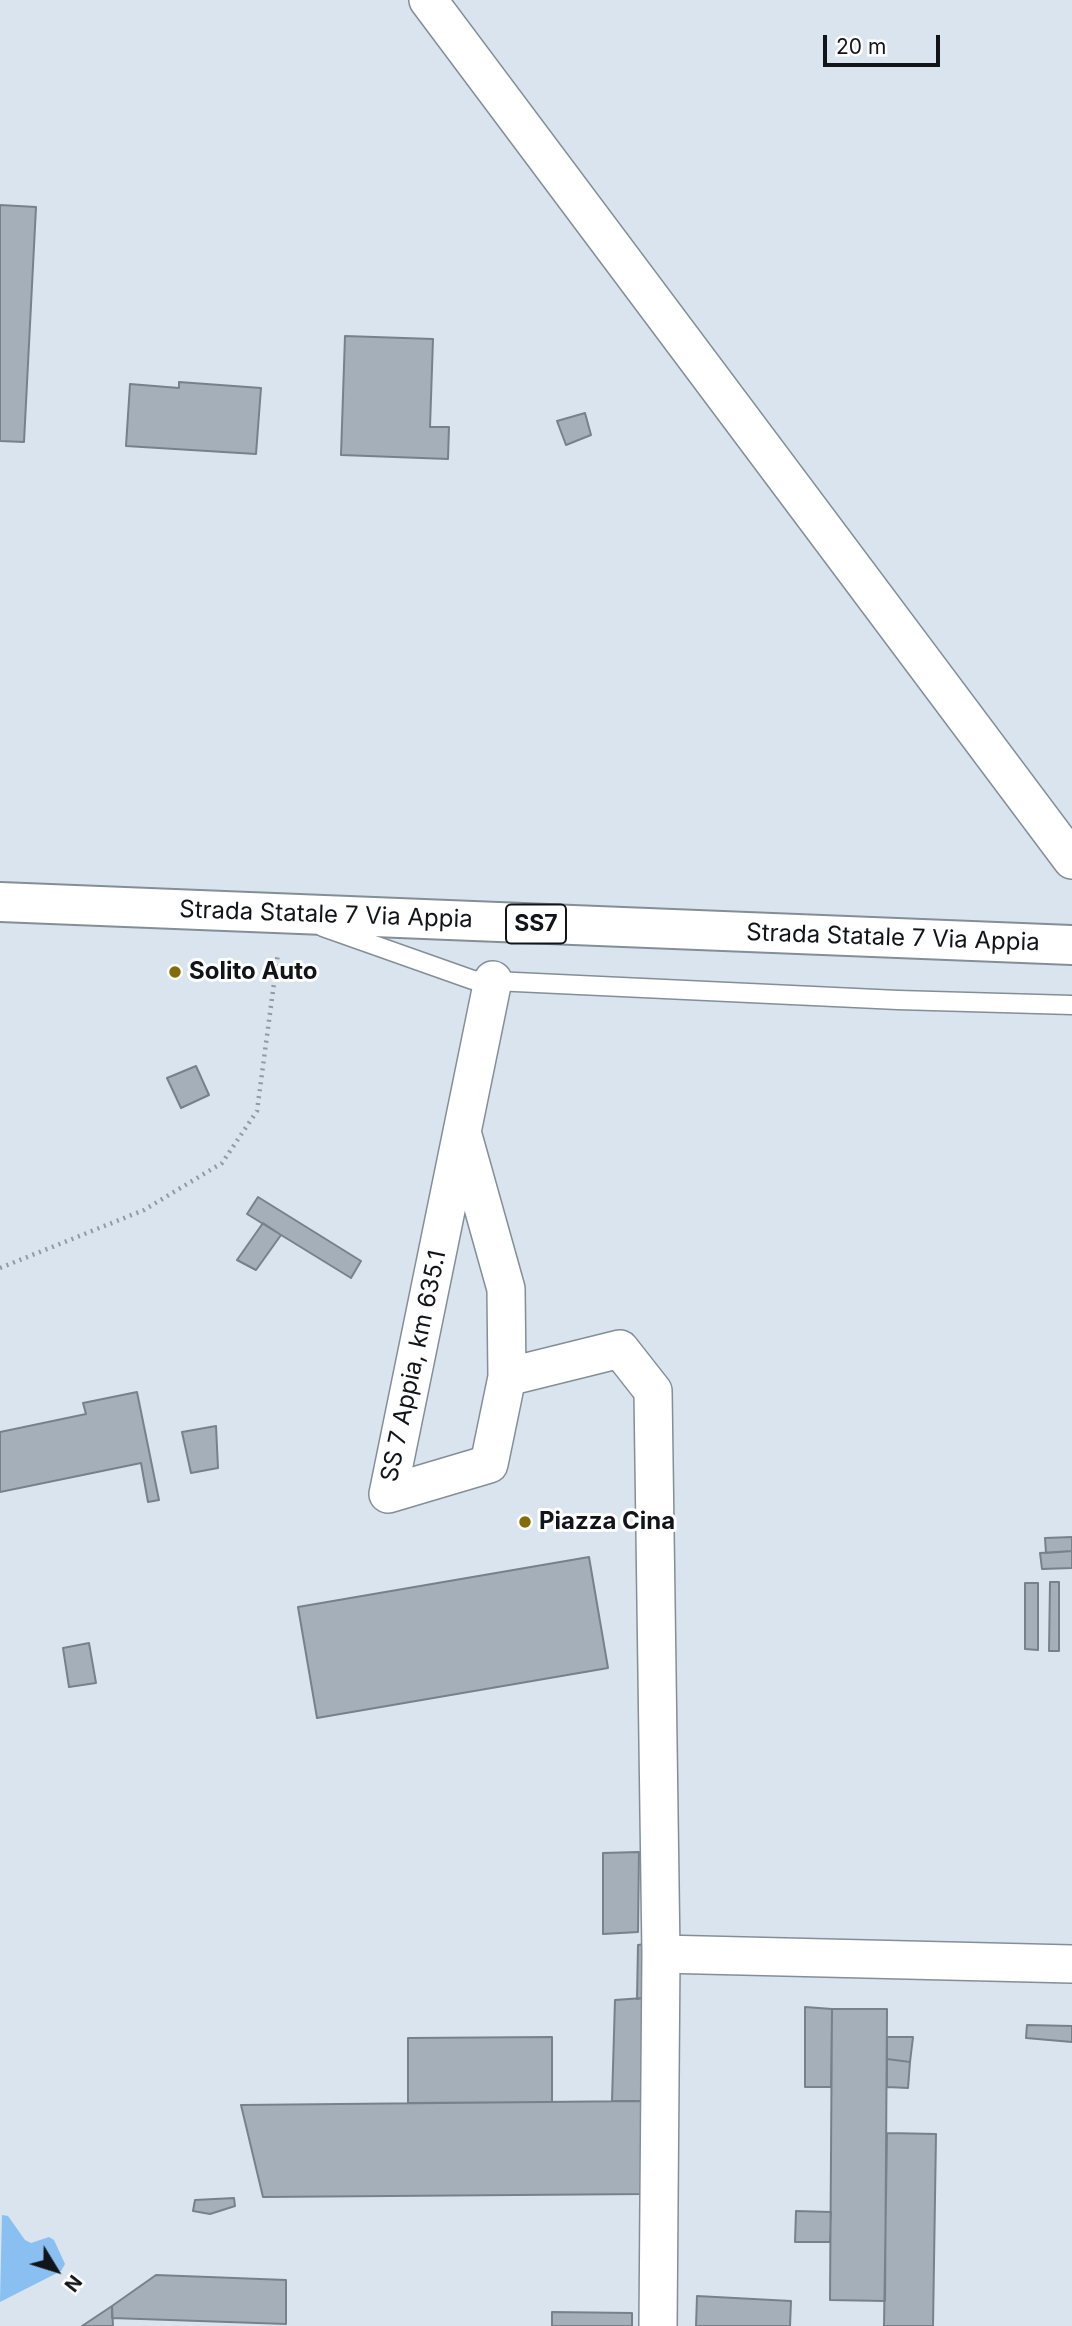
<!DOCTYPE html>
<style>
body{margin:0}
#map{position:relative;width:1072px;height:2326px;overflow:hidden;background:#d9e4ee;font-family:Inter,sans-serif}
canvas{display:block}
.north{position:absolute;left:21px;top:2235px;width:70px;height:70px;-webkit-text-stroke:5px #fff;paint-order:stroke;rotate:128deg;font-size:19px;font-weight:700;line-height:28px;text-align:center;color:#111418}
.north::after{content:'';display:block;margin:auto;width:24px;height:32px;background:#111418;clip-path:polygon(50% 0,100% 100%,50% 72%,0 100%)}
.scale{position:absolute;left:823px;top:35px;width:117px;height:32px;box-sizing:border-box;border:4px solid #111418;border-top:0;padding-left:9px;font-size:21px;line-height:24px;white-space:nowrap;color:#111418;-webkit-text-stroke:5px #fff;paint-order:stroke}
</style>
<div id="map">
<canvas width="1072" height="2326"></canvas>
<div class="north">N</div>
<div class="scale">20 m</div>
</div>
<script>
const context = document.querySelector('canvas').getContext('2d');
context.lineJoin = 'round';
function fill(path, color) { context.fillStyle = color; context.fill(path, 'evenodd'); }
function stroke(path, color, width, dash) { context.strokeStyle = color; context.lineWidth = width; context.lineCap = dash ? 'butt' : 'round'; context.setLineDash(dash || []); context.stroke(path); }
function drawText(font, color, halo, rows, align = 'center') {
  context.font = font + ' Inter,sans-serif'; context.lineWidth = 6; context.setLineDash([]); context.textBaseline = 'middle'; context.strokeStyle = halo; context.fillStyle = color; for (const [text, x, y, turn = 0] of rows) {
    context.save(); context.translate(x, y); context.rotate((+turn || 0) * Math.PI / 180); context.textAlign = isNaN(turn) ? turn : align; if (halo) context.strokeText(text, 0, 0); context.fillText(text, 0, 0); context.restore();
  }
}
fill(new Path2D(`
 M2 2215 8 2216 25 2240 31 2243 49 2237 54 2240 65 2264 61 2271 0 2302Z`), '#8abff2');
const building = new Path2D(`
 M0 205 36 207 24 442 0 441Z
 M345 336 433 339 430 427H449L448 459 341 455Z
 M179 382 261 388 256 454 126 446 130 384 179 388Z
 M585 413 591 435 566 445 557 421Z
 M196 1066 209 1095 181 1108 167 1078Z
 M258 1197 361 1261 351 1278 247 1214Z
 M263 1223 281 1235 256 1270 237 1260Z
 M137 1392 159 1500 148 1502 141 1463 0 1492V1432L86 1414 83 1403Z
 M216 1426 218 1468 191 1473 182 1432Z
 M1072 1537V1551L1046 1553 1045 1538Z
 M1072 1551V1568L1042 1569 1040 1553Z
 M589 1557 608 1668 317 1718 298 1607Z
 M1050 1582H1059V1651H1049Z
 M1025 1583H1038V1650L1025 1649Z
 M89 1643 96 1683 69 1687 63 1648Z
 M639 1852 638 1932 603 1934V1853Z
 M645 1944 643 1998 637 1999 638 1945Z
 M643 1998V2101H612L615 2000Z
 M805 2007 832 2009 831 2087H805Z
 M832 2009H887L885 2301 830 2300Z
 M1027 2025 1072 2026V2042L1026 2038Z
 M552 2037V2102L408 2103V2038Z
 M887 2037H913L910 2062 887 2059Z
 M887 2059 910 2062 908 2088 887 2087Z
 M643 2101 644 2194 263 2197 241 2105Z
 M887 2133 936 2134 933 2326H884Z
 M234 2198 235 2206 210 2214 193 2211 195 2200Z
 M796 2211 831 2212 830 2242H795Z
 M156 2275 286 2280V2324L112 2318V2306Z
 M697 2296 791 2301 790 2326H696Z
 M112 2306 113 2326H82Z
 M552 2312 632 2313V2326H552Z`);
fill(building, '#a5afb9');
stroke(building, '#78818b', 2);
const lane = new Path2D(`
 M323 927 473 980 898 1000 1072 1005`);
const street = new Path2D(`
 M428 0 1072 860
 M462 1132 506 1289 507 1377 489 1464 388 1494 493 980
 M507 1377 620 1349 653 1391 661 1954 658 2326
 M661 1954 1072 1964`);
const primary = new Path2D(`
 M0 902 1072 945`);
stroke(lane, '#848e97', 21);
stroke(street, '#848e97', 40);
stroke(primary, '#848e97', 42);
stroke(new Path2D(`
 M0 1268 144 1210 222 1163 257 1111 278 953`), '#929aa2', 4.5, [2, 5]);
stroke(lane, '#fff', 18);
stroke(street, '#fff', 37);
stroke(primary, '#fff', 38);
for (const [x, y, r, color] of [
 [175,972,7,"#826c08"],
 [525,1522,7,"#826c08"]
]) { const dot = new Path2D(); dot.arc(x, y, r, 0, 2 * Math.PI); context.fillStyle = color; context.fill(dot); stroke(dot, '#fff', 2.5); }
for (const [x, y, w] of [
 [536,924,60]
]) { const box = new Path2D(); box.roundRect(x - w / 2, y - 19.5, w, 39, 5); context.fillStyle = '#fff'; context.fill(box); stroke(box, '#111418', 2); }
drawText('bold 23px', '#111418', null, [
 ["SS7",536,924]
]);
drawText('24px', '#111418', '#fff', [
 ["Strada Statale 7 Via Appia",326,915,2],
 ["Strada Statale 7 Via Appia",893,938,2],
 ["SS 7 Appia, km 635.1",414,1366,-78]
]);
drawText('bold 24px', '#111418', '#fff', [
 ["Solito Auto",189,972],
 ["Piazza Cina",539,1522]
], 'left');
</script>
